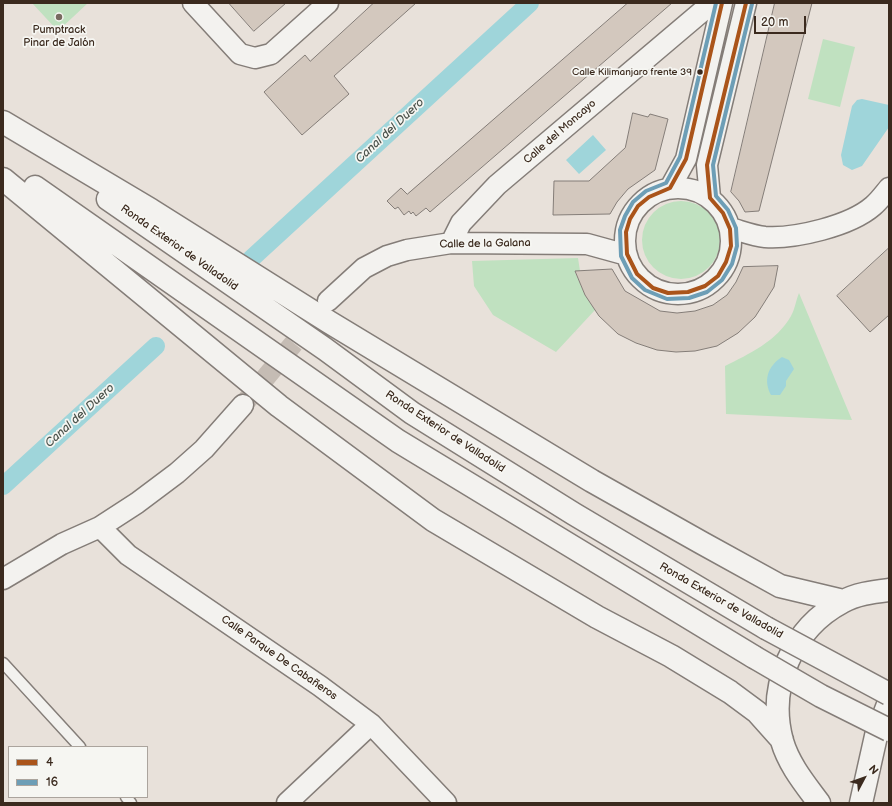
<!DOCTYPE html>
<meta charset="utf-8">
<style>
body{margin:0}
#map{position:relative;width:892px;height:806px;overflow:hidden;background:#e8e1da;font-family:"Balsamiq Sans",sans-serif}
canvas{display:block}
.frame{position:absolute;inset:0;border:4px solid #3b2a1e;pointer-events:none}
.legend{position:absolute;left:8px;top:746px;width:140px;height:52px;box-sizing:border-box;background:#f6f6f2;border:1px solid #aba49d;margin:0;padding:5px 7px;list-style:none;font-size:12px;color:#3b2a1e}
.legend li{display:flex;align-items:center;gap:8px;height:20px}
.legend b{width:20px;border:1px solid #aba49d}
.north{position:absolute;left:844px;top:758px;width:40px;height:40px;-webkit-text-stroke:3px #f6f6f2;paint-order:stroke;rotate:49deg;font-size:11px;font-weight:700;line-height:16px;text-align:center;color:#3b2a1e}
.north::after{content:'';display:block;margin:auto;width:14px;height:18px;background:#3b2a1e;clip-path:polygon(50% 0,100% 100%,50% 72%,0 100%)}
.scale{position:absolute;left:754px;top:16px;width:52px;height:18px;box-sizing:border-box;border:2px solid #3b2a1e;border-top:0;padding-left:5px;font-size:12px;line-height:14px;white-space:nowrap;color:#3b2a1e;-webkit-text-stroke:3px #f6f6f2;paint-order:stroke}
</style>
<div id="map">
<canvas width="892" height="806"></canvas>
<div class="frame"></div>
<ul class="legend">
<li><b style="height:5px;background:#aa541a"></b>4</li>
<li><b style="height:5px;background:#6d9eb6"></b>16</li>
</ul>
<div class="north">N</div>
<div class="scale">20 m</div>
</div>
<script>
const context = document.querySelector('canvas').getContext('2d');
context.lineJoin = 'round';
function fill(path, color) { context.fillStyle = color; context.fill(path, 'evenodd'); }
function stroke(path, color, width, dash) { context.strokeStyle = color; context.lineWidth = width; context.lineCap = dash ? 'butt' : 'round'; context.setLineDash(dash || []); context.stroke(path); }
function drawText(font, color, halo, rows, align = 'center') {
  context.font = font + ' "Balsamiq Sans",sans-serif'; context.lineWidth = 3.5; context.setLineDash([]); context.textBaseline = 'middle'; context.strokeStyle = halo; context.fillStyle = color; for (const [text, x, y, turn = 0] of rows) {
    context.save(); context.translate(x, y); context.rotate((+turn || 0) * Math.PI / 180); context.textAlign = isNaN(turn) ? turn : align; if (halo) context.strokeText(text, 0, 0); context.fillText(text, 0, 0); context.restore();
  }
}
fill(new Path2D(`
 M32 3H88L58 31Z
 M823 39 855 47 840 107 808 99Z
 M642 240a39 39 0 1 1 78 0a39 39 0 1 1-78 0Z
 M578 258 580 271 575 272 585 295 595 310 556 352 493 315 474 286 472 261Z
 M799 293 852 420 726 414 725 366C749 354 777 341 791 316 795 309 796 300 799 293Z`), '#c0e1c0');
fill(new Path2D(`
 M862 99 889 105V127L862 166 852 170 843 165 841 155 852 106 857 100Z
 M593 135 606 150 579 174 566 160Z
 M782 357 789 360 794 369 786 381V386L780 395H771C763 380 768 366 782 357Z`), '#9fd5da');
stroke(new Path2D(`
 M251 259 530 3
 M3 486 156 346`), '#9fd5da', 18);
const building = new Path2D(`
 M229 3H286L254 31Z
 M374 3H416L334 76 349 94 302 135 264 92 305 55 310 61Z
 M628 3H672L430 212 426 208 416 216 413 212 411 214 409 211 404 215 398 207 395 209 387 201 401 188 407 194Z
 M775 3H812L759 211 745 212 739 201 731 192Z
 M633 113 648 117 650 114 668 119 655 170 628 189 617 202 610 214 553 215 554 181H589L625 148Z
 M889 248V315L870 332 837 296Z
 M778 266 774 287 764 303 755 317 738 333 717 346 695 351 676 352 657 350 636 343 618 334 599 316 585 295 575 271 612 269 625 291 660 311 677 313 695 311 713 305 727 295 736 282 743 267Z`);
fill(building, '#d3c8be');
stroke(building, '#847d78', 1);
stroke(new Path2D(`
 M243 405 327 303`), '#c5bcb4', 20, [20, 10]);
const lane = new Path2D(`
 M3 663 80 747
 M126 797 131 803`);
const street = new Path2D(`
 M193 3 240 54 255 58 271 54 328 3
 M625 241a53 53 0 1 1 106 0a53 53 0 1 1-106 0Z
 M670 188 686 159 722 3
 M710 198 707 165 746 3
 M730 228C741 231 754 236 765 237 795 239 850 226 873 206 879 201 884 194 889 188
 M451 243 461 223 497 185 712 3
 M328 301 364 268 387 256 407 250 451 243 587 244 627 255
 M100 527 128 555 320 686 371 724 446 803
 M3 579 62 544 100 527 137 503 177 473 204 449 243 405
 M287 803 371 724`);
const highway = new Path2D(`
 M3 122 151 210 329 322 592 481 702 543 780 586 843 601
 M3 179 279 406 433 520 597 617 671 656 730 692 757 712 782 740
 M35 187 398 441 754 657
 M108 199 325 349 412 413 574 514 766 628
 M819 803C805 784 789 765 782 741 767 686 793 628 842 602 856 594 873 592 889 590
 M861 803 876 736 889 702`);
stroke(lane, '#847d78', 13);
stroke(street, '#847d78', 23);
stroke(highway, '#847d78', 25);
stroke(lane, '#f3f2ef', 10);
stroke(street, '#f3f2ef', 20);
stroke(highway, '#f3f2ef', 22);
const highwayBridge = new Path2D(`
 M766 628 889 694
 M754 657 821 696 889 730`);
stroke(highwayBridge, '#847d78', 25, []);
stroke(highwayBridge, '#f3f2ef', 22);
stroke(new Path2D(`
 M722 3 686 159 670 188 649 197 638 206 630 219 626 232 627 254 637 274 653 288 668 293 688 292 705 286 718 276 726 262 731 246 730 229 723 213 710 198 707 165 746 3`), '#aa541a', 4);
stroke(new Path2D(`
 M716 3 680 157 666 183 646 191 633 202 625 216 620 230 621 256 632 278 645 290 667 299 689 298 707 292 722 280 732 264 737 246 736 228 728 210 716 196 713 165 752 4`), '#6d9eb6', 4);
for (const [x, y, r, color] of [
 [59,17,4,"#786a60"],
 [700,72,3.5,"#3b2a1e"]
]) { const dot = new Path2D(); dot.arc(x, y, r, 0, 2 * Math.PI); context.fillStyle = color; context.fill(dot); stroke(dot, '#f6f6f2', 1.5); }
drawText('10px', '#3b2a1e', '#f6f6f2', [
 ["Calle Kilimanjaro frente 39",692,72]
], 'right');
drawText('11px', '#3b2a1e', '#f6f6f2', [
 ["Pumptrack",59,30],
 ["Pinar de Jalón",59,43]
]);
drawText('11px', '#3b2a1e', '#f6f6f2', [
 ["Calle del Moncayo",560,132,-41],
 ["Calle de la Galana",485,244,-1],
 ["Ronda Exterior de Valladolid",179,248,35],
 ["Ronda Exterior de Valladolid",445,432,33],
 ["Ronda Exterior de Valladolid",721,601,30],
 ["Calle Parque De Cabañeros",279,658,35]
]);
drawText('italic 12px', '#4c544d', '#f6f6f2', [
 ["Canal del Duero",390,131,-43],
 ["Canal del Duero",80,416,-42]
]);
</script>
